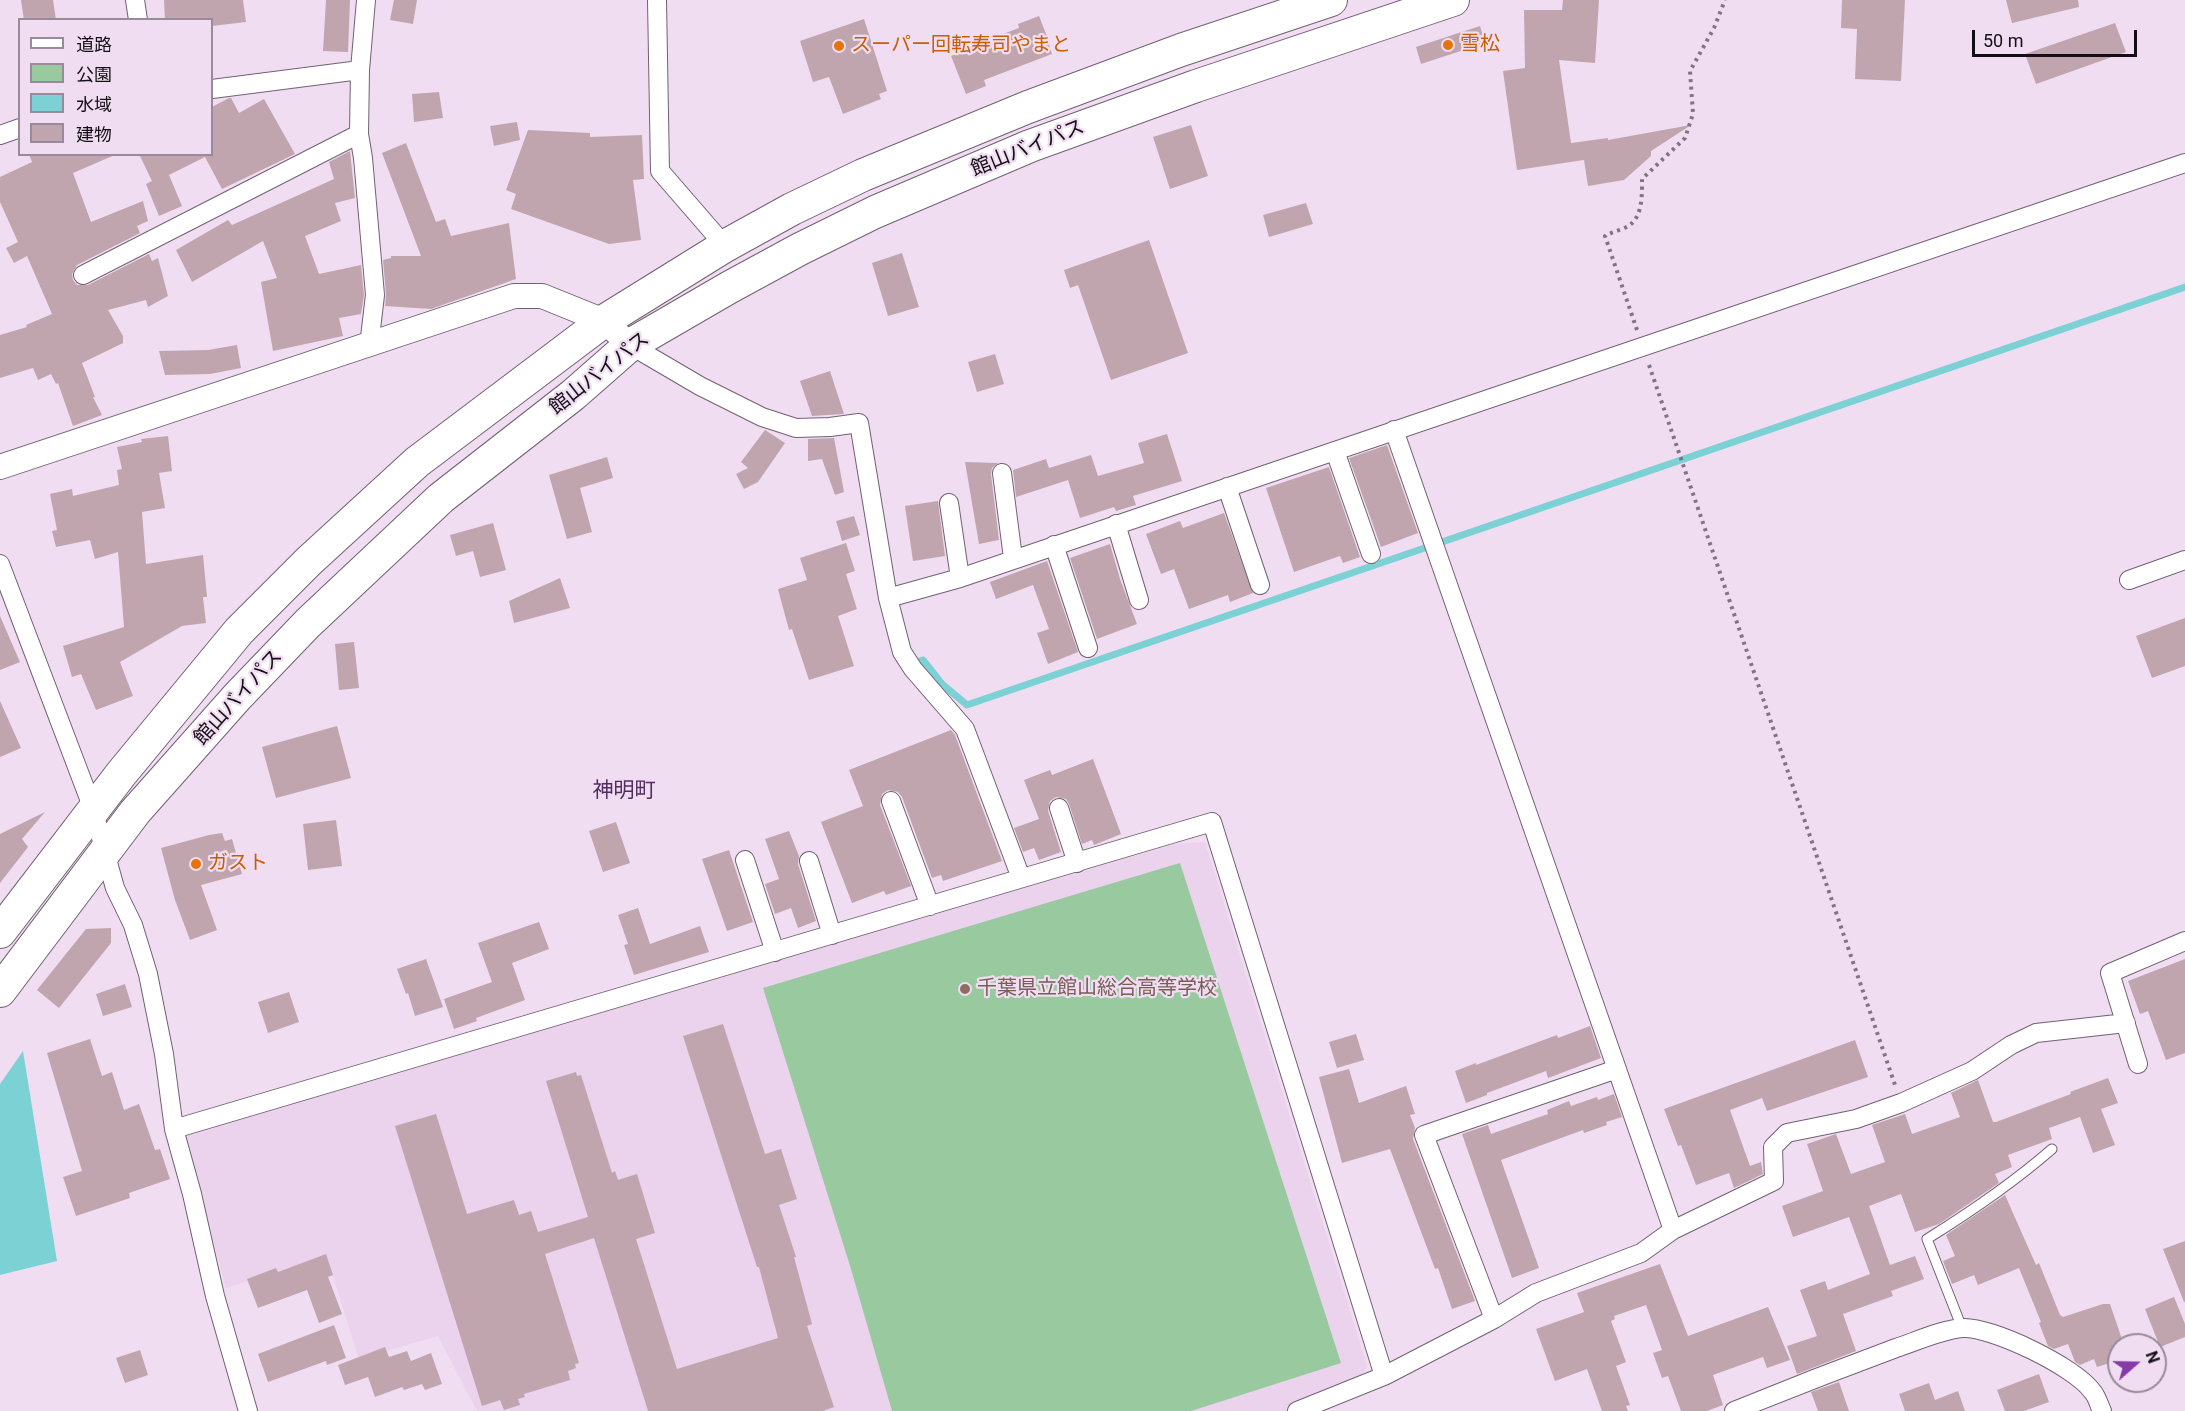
<!DOCTYPE html>
<meta charset="utf-8">
<style>
body{margin:0}
#map{position:relative;width:2185px;height:1411px;overflow:hidden;background:#f0ddf2;font-family:Roboto,"Noto Sans JP",sans-serif}
canvas{display:block}
.legend{position:absolute;left:18px;top:18px;width:195px;height:138px;box-sizing:border-box;background:#f0ddf2;border:2px solid #988a9a;margin:0;padding:8px 10px;list-style:none;font-size:18px;color:#140e15}
.legend li{display:flex;align-items:center;gap:12px;height:30px}
.legend b{width:30px;border:2px solid #988a9a}
.north{position:absolute;left:2107px;top:1333px;width:60px;height:60px;box-sizing:border-box;background:#f0ddf2;border:2px solid #988a9a;border-radius:50%;rotate:70deg;font-size:16px;font-weight:700;line-height:24px;text-align:center;color:#140e15}
.north::after{content:'';display:block;margin:auto;width:21px;height:27px;background:#8639a9;clip-path:polygon(50% 0,100% 100%,50% 72%,0 100%)}
.scale{position:absolute;left:1972px;top:30px;width:165px;height:27px;box-sizing:border-box;border:3px solid #140e15;border-top:0;padding-left:8px;font-size:18px;line-height:21px;white-space:nowrap;color:#140e15;-webkit-text-stroke:4px #f0ddf2;paint-order:stroke}
</style>
<div id="map">
<canvas width="2185" height="1411"></canvas>
<ul class="legend">
<li><b style="height:8px;background:#fff"></b>道路</li>
<li><b style="height:16px;background:#99c99e"></b>公園</li>
<li><b style="height:16px;background:#7cd1d5"></b>水域</li>
<li><b style="height:16px;background:#c0a5ae"></b>建物</li>
</ul>
<div class="north">N</div>
<div class="scale">50 m</div>
</div>
<script>
const context = document.querySelector('canvas').getContext('2d');
context.lineJoin = 'round';
function fill(path, color) { context.fillStyle = color; context.fill(path, 'evenodd'); }
function stroke(path, color, width, dash) { context.strokeStyle = color; context.lineWidth = width; context.lineCap = dash ? 'butt' : 'round'; context.setLineDash(dash || []); context.stroke(path); }
function drawText(font, color, halo, rows, align = 'center') {
  context.font = font + ' Roboto,"Noto Sans JP",sans-serif'; context.lineWidth = 4.5; context.setLineDash([]); context.textBaseline = 'middle'; context.strokeStyle = halo; context.fillStyle = color; for (const [text, x, y, turn = 0] of rows) {
    context.save(); context.translate(x, y); context.rotate((+turn || 0) * Math.PI / 180); context.textAlign = isNaN(turn) ? turn : align; if (halo) context.strokeText(text, 0, 0); context.fillText(text, 0, 0); context.restore();
  }
}
fill(new Path2D(`
 M1205 842 1367 1366 1359 1383 1286 1411H477L438 1336 359 1359 327 1257 226 1288 184 1133 1175 844Z`), '#ebd2ed');
fill(new Path2D(`
 M1180 863 1341 1363 1191 1411H892L851 1269 763 988Z`), '#99c99e');
fill(new Path2D(`
 M23 1051 57 1261 0 1275V1084Z`), '#7cd1d5');
stroke(new Path2D(`
 M917 662 923 660 942 684 967 705C1374 568 1779 426 2185 287`), '#7cd1d5', 7);
fill(new Path2D(`
 M21 0H53L56 20H24Z
 M164 0H243L246 22 212 26V20H165Z
 M326 0H350L348 52 323 51Z
 M394 0H417L413 24 390 20Z
 M1563 0H1599L1595 63 1559 60 1571 143 1608 138V140L1691 125 1651 151V156L1624 180 1588 186 1584 160 1517 170 1503 71 1525 68 1524 10H1562Z
 M1842 0H1905L1901 81 1855 79 1857 29 1841 28Z
 M2006 0H2078L2079 7 2012 23Z
 M1039 16 1050 44 1049 45 1052 54 984 80 986 86 966 94 951 56 996 39 995 37 1019 28 1018 24Z
 M864 19 887 91 879 94 881 99 843 114 829 77 813 82 800 41Z
 M2115 23 2126 52 2036 84 2025 54Z
 M1480 26 1485 43 1421 64 1416 47Z
 M439 92 443 118 414 122 412 94Z
 M229 98H231L239 113 264 99 295 154 222 189 205 157 169 175 182 206 159 216 146 184 152 181 139 154H212V107Z
 M517 122 520 140 494 146 490 126Z
 M1191 125 1208 176 1170 189 1153 137Z
 M528 130 590 133V137L642 135 644 179 633 180 641 240 609 244 511 209 516 194 506 190Z
 M406 143 436 222 445 219 451 236 509 223 516 279 431 309 385 306 386 294 383 260 391 258V256H421L382 153Z
 M350 151 355 198 335 203 341 221 305 236 319 274 361 265 364 295 361 314 339 318 343 336 273 351 261 282 277 278 263 241 192 282 176 250 228 220 232 225 334 179 329 162Z
 M29 154H117L73 173 91 222 143 201 148 221 137 226 140 233 77 265 72 274 73 280 77 285H88L149 254 152 261 158 258 168 296 148 307 146 300 108 310 123 336V343L82 363 95 397H93L102 415 73 426 58 383 56 384 51 374 38 380 33 368 0 378V335L27 327 26 325 52 314 27 256 14 263 6 248 18 242 0 202V177L32 162Z
 M1306 203 1313 224 1269 237 1263 215Z
 M1149 240 1188 353 1111 380 1078 285 1070 288 1064 270Z
 M902 253 919 307 888 316 872 263Z
 M237 345 241 368 210 374 165 375 159 351 208 350Z
 M995 354 1004 384 977 392 968 362Z
 M830 371 844 414 812 416 800 381Z
 M765 430 785 443 758 482 744 489 736 474 748 468 741 462Z
 M1167 434 1182 481 1133 496 1136 505 1116 511 1114 507 1080 518 1068 480 1016 497 1013 470 1046 459 1049 468 1091 455 1098 476 1144 463 1138 443Z
 M168 436 172 471 159 473 165 508 142 512 146 564 203 555 207 597H203L206 623 182 626 120 662 133 696 96 710 81 674 72 677 63 646 124 627 118 552 95 559 90 540 56 547 52 531 57 530 50 494 72 489 73 496 119 485 117 470 122 469 117 447 142 442 141 439Z
 M834 438 844 492 835 495 822 459 808 461V439Z
 M1387 445 1418 533 1381 547 1349 458Z
 M607 457 613 478 580 488 592 532 567 539 549 475Z
 M965 462 998 463 992 468 991 474 999 540 979 544Z
 M1329 467 1360 557 1343 563 1340 556 1294 572 1266 488Z
 M938 501 945 556 913 561 905 506Z
 M1224 513 1253 593 1230 602 1228 595 1189 609 1174 569 1161 574 1146 534 1180 521 1183 528Z
 M854 516 860 535 842 541 836 521Z
 M493 523 506 570 480 577 473 551 456 556 450 535Z
 M846 543 855 571 846 574 857 609 838 616 854 666 809 680 792 629 789 630 778 589 807 580 800 558Z
 M1110 544 1120 579 1137 624 1097 639 1070 558Z
 M1047 561 1078 652 1048 664 1037 633 1049 629 1033 585 996 599 990 582Z
 M560 578 570 608 514 623 509 601Z
 M0 616 20 662 0 670Z
 M2185 618V666L2152 678 2136 636Z
 M354 642 359 688 339 690 335 644Z
 M0 701 21 748 0 757Z
 M337 726 351 778 276 798 262 747Z
 M951 730 955 735 1002 861 943 881 941 875 932 878 902 797 898 792 888 790 882 794 880 805 911 886 886 895 884 891 852 903 821 822 863 806 849 770Z
 M1093 759 1121 834 1094 845 1092 840 1082 844 1069 804 1066 799 1056 797 1050 801 1048 811 1061 852 1039 860 1034 848 1023 852 1014 828 1039 819 1024 780 1050 770 1052 775Z
 M45 812 22 839 28 847 0 883V834Z
 M336 820 342 866 308 870 303 824Z
 M616 822 630 863 603 872 589 831Z
 M789 831 799 856 798 864 816 921 798 928 791 908 775 914 765 884 779 879 765 839Z
 M222 833 225 841 232 839 242 874 201 885 217 930 190 940 175 900 161 848 209 835Z
 M729 850 753 922 727 931 702 859Z
 M638 908 650 944 700 926 709 952 634 975 624 945 628 944 618 915Z
 M539 922 549 949 512 963 525 1000 476 1018 477 1021 454 1029 444 999 492 982 478 943Z
 M111 928V943L59 1008 37 990 86 929Z
 M426 959 443 1007 415 1016 408 993 406 994 397 969Z
 M2185 959V1053L2166 1060 2148 1011 2140 1014 2128 981Z
 M125 984 132 1007 103 1016 96 994Z
 M289 992 299 1022 268 1033 258 1002Z
 M723 1024 765 1154 781 1149 797 1199 779 1205 796 1257H794L812 1324 807 1326 834 1407 823 1411H648L594 1238 545 1254 579 1363 575 1364 576 1368 568 1371 570 1380 524 1394 525 1397 518 1399 520 1405 504 1410 500 1400 482 1406 395 1126 436 1114 467 1214 514 1200 519 1215 531 1211 538 1232 588 1217 546 1081 576 1072 577 1076 581 1075 612 1173 615 1171 618 1180 637 1174 655 1233 636 1239 677 1369 778 1338 759 1267H757L683 1036Z
 M1590 1026 1601 1058 1548 1078 1546 1071 1487 1093V1095L1466 1103 1455 1071 1476 1063V1065L1557 1035 1558 1038Z
 M1356 1034 1364 1060 1337 1068 1329 1042Z
 M90 1039 102 1076 112 1072 124 1110 139 1104 155 1150 160 1149 170 1179 129 1193 130 1198 76 1216 63 1177 82 1171 47 1053Z
 M1855 1040 1868 1077 1767 1111 1762 1098 1730 1110 1750 1166 1761 1162 1763 1174 1734 1188 1729 1173 1696 1185 1681 1145 1678 1146 1664 1109Z
 M1349 1069 1359 1103 1406 1086 1415 1114 1410 1115 1415 1128 1413 1139 1475 1301 1452 1309 1438 1268 1435 1269 1390 1149 1342 1163 1319 1077Z
 M2108 1078 2118 1103 2101 1109 2115 1145 2093 1153 2080 1117 2049 1128 2052 1139 2008 1155 2012 1167 1995 1174 1999 1183 1939 1224 1915 1232 1901 1194 1869 1206 1890 1265 1915 1256 1924 1279 1891 1291 1893 1296 1843 1314 1856 1351 1797 1374 1787 1346 1817 1336 1800 1290 1825 1281 1828 1290 1870 1274 1849 1217 1793 1237 1782 1206 1823 1191 1807 1144 1836 1134 1851 1174 1885 1162 1872 1125 1905 1114 1912 1134 1960 1117 1951 1093 1978 1080 1993 1122H1996L2071 1094 2070 1092Z
 M1614 1094 1622 1117 1606 1122 1607 1125 1584 1133 1583 1130 1501 1160 1539 1268 1512 1278 1462 1134 1488 1125 1491 1134 1548 1114 1547 1110 1569 1101 1571 1106 1597 1097 1598 1100Z
 M2005 1195 2036 1265 2039 1263 2060 1315 2063 1317 2103 1304H2110L2124 1345H2119V1360L2097 1367 2094 1359 2080 1365 2075 1362 2068 1344 2054 1349 2048 1346 2039 1323 2041 1322 2019 1268 1978 1285 1974 1275 1952 1284 1943 1261 1955 1256 1946 1235Z
 M2185 1241V1302H2184L2163 1249Z
 M326 1254 333 1275 328 1277 342 1314 319 1323 307 1290 258 1308 247 1279 276 1268 278 1272Z
 M1660 1264 1688 1336 1768 1307 1790 1360 1767 1368 1763 1357 1713 1375 1723 1405 1707 1411H1681L1668 1376 1662 1378 1653 1353 1662 1350 1646 1305 1614 1316 1615 1319 1611 1321 1626 1362 1616 1366 1630 1405 1626 1406 1628 1411H1602L1587 1369 1555 1381 1536 1329 1584 1312 1577 1293Z
 M2174 1297 2185 1324V1337L2160 1347 2145 1309Z
 M334 1325 346 1358 327 1365 326 1361 268 1382 258 1354Z
 M385 1347 389 1357 407 1351 411 1361 431 1353 442 1384 425 1390 422 1384 404 1390 402 1387 375 1397 368 1377 345 1385 338 1365Z
 M140 1350 148 1375 125 1383 116 1358Z
 M2039 1374 2049 1402 2024 1411H2005L1997 1390Z
 M1839 1382 1849 1411H1818L1811 1392Z
 M1929 1383 1935 1400 1958 1391 1965 1411H1905L1899 1394Z`), '#c0a5ae');
const service = new Path2D(`
 M1962 1328 1927 1239C1972 1211 2013 1183 2052 1149`);
const minor = new Path2D(`
 M135 0 138 20
 M366 0 360 70 359 134 363 158 375 295 369 346
 M657 0 660 171 725 246
 M212 89 360 70
 M0 135 20 128
 M83 275 359 134
 M630 345 700 386 762 417 796 428 830 427 859 423 888 598 902 652 913 669 965 729 1021 878
 M1394 430 1673 1230
 M1335 451 1371 554
 M1002 473 1013 558
 M1227 487 1260 585
 M949 503 960 578
 M1116 524 1139 600
 M1054 545 1088 648
 M0 564 93 809 115 888 133 925 148 974 164 1054 174 1129 192 1194 215 1296 248 1411
 M2129 580 2185 560
 M888 598 960 578 2185 163
 M891 801 930 906
 M1059 808 1077 863
 M745 860 775 952
 M809 861 832 935
 M2138 1064 2110 973 2185 941
 M174 1129 1212 822 1384 1376
 M1494 1319 1424 1135 1617 1069
 M1297 1411 1384 1376 1494 1319 1536 1293 1641 1253 1673 1230 1774 1181 1773 1147 1787 1133 1856 1119 1901 1103 1972 1071 2011 1045 2036 1033 2126 1023
 M1734 1411C1788 1389 1842 1368 1896 1348 1917 1341 1941 1330 1962 1328 1991 1326 2075 1367 2092 1391 2097 1396 2099 1405 2102 1411`);
const tertiary = new Path2D(`
 M0 467 514 296H542L604 321 630 345`);
const trunk = new Path2D(`
 M0 932 121 774 239 631 309 561 417 462 604 321 725 246 792 209 863 175 1028 107 1181 50 1331 0
 M0 991 135 812 237 697 308 623 441 498 573 395 630 345 730 287 800 249 875 212 1030 146 1196 86 1453 0`);
stroke(service, '#716172', 11);
stroke(minor, '#716172', 20);
stroke(tertiary, '#716172', 26);
stroke(trunk, '#716172', 34);
stroke(new Path2D(`
 M1637 330 1605 236C1612 232 1625 229 1631 224 1643 214 1642 192 1642 179L1685 138 1693 114 1690 71 1714 28 1725 0
 M1649 365 1895 1085`), '#807482', 4, [3, 4.5]);
stroke(service, '#fff', 9);
stroke(minor, '#fff', 18);
stroke(tertiary, '#fff', 24);
stroke(trunk, '#fff', 32);
for (const [x, y, r, color] of [
 [1448,45,6,"#e8710a"],
 [839,46,6,"#e8710a"],
 [196,864,6,"#e8710a"],
 [965,989,6,"#8d6e63"]
]) { const dot = new Path2D(); dot.arc(x, y, r, 0, 2 * Math.PI); context.fillStyle = color; context.fill(dot); stroke(dot, '#f0ddf2', 2); }
drawText('20px', '#c56008', '#f0ddf2', [
 ["雪松",1460,45],
 ["スーパー回転寿司やまと",851,46],
 ["ガスト",208,864]
], 'left');
drawText('20px', '#140e15', '#f0ddf2', [
 ["館山バイパス",1028,149,-22],
 ["館山バイパス",600,374,-38],
 ["館山バイパス",239,698,-48]
]);
drawText('20px', '#785e54', '#f0ddf2', [
 ["千葉県立館山総合高等学校",977,989]
], 'left');
drawText('21px', '#512c63', '#f0ddf2', [
 ["神明町",624,792]
]);
</script>
